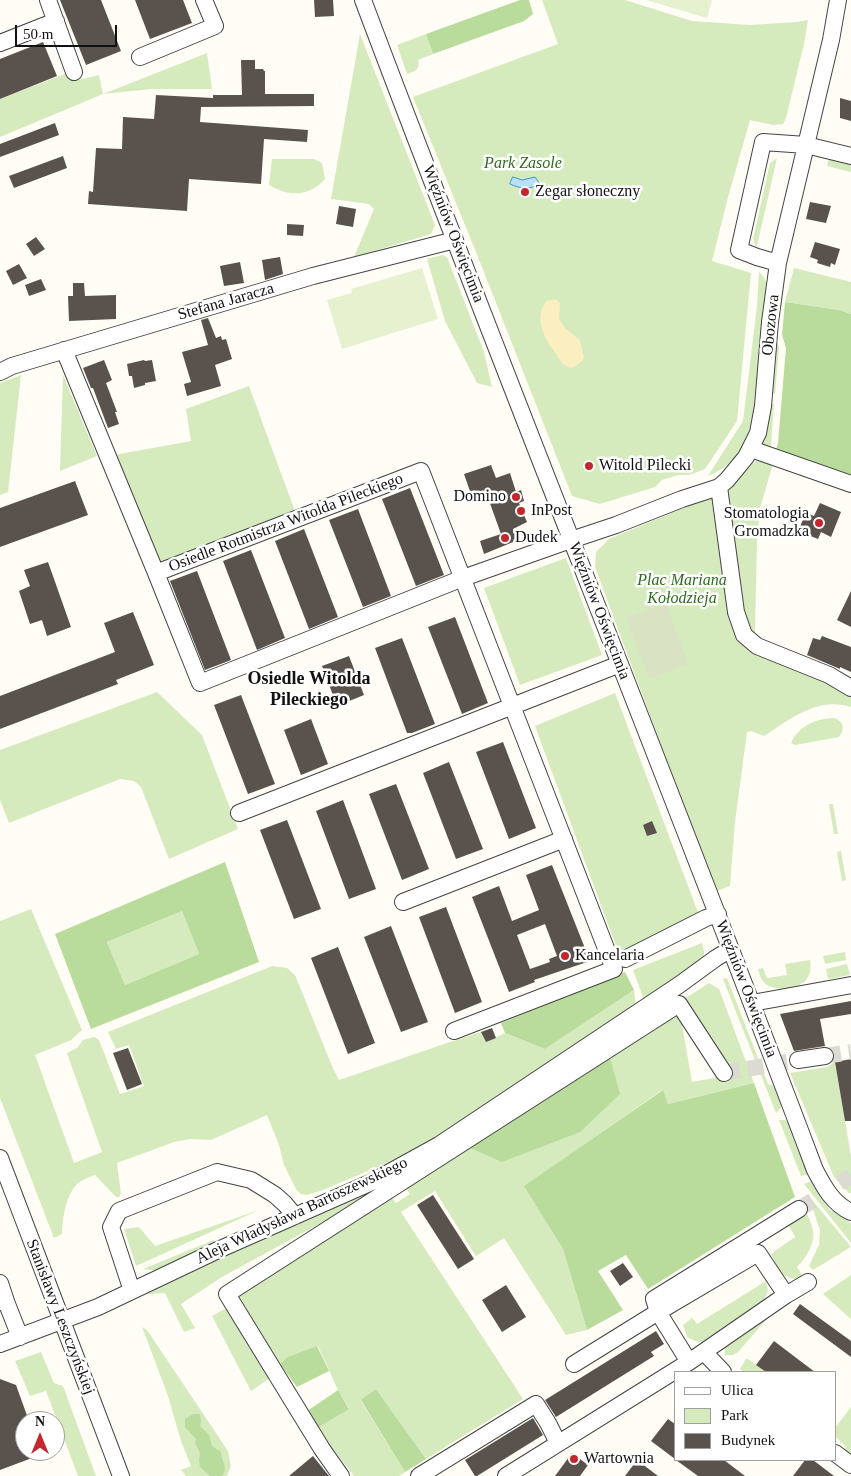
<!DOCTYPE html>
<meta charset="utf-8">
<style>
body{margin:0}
#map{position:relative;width:851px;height:1476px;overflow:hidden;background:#fffdf5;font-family:"Times New Roman",serif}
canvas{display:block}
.legend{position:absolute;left:674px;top:1371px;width:162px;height:90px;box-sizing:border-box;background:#fff;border:1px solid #a0a0a0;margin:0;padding:6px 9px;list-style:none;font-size:15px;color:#111}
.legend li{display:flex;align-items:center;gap:10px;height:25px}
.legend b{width:25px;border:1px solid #a0a0a0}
.north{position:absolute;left:15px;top:1411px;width:50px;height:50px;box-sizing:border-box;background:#fff;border:1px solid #a0a0a0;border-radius:50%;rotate:0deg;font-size:14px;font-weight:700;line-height:20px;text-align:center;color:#111}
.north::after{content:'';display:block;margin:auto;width:18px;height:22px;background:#c4262e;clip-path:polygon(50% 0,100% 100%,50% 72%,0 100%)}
.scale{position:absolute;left:15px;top:25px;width:102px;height:22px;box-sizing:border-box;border:2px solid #111;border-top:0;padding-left:6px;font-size:15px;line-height:18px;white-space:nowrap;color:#111;-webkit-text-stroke:4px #fff;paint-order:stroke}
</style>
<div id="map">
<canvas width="851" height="1476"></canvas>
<ul class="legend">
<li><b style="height:6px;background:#fff"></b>Ulica</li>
<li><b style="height:14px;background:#d5ebbd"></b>Park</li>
<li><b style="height:14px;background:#5a524d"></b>Budynek</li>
</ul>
<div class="north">N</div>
<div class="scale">50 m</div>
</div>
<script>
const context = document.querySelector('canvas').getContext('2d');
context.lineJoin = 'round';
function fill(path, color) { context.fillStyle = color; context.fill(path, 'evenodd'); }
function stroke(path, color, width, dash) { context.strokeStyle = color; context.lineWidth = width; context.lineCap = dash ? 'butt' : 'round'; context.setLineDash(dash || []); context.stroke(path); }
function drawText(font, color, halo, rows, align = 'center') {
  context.font = font + ' "Times New Roman",serif'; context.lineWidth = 5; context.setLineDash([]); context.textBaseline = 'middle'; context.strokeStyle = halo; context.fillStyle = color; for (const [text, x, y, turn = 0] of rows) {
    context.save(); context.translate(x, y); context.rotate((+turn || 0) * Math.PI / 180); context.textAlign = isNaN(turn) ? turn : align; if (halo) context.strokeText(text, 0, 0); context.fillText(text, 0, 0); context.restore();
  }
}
fill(new Path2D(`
 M542 0H625L692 21 750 25 796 22 808 20 804 44 786 118 783 124 773 125 750 120 727 201 712 261 751 273 737 421 705 469 689 475H678L662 480 655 487 600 504 572 496 478 257 413 97 558 44Z
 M360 34 435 225 431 234 354 257 374 209 369 204 331 199Z
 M426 34 433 54 418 60C421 68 415 72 407 74L397 45Z
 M207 53 212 89H152L103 94 0 137V99L70 72 79 80 99 75 103 94Z
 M777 158 757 246H756L753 239 770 163Z
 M829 158 851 162V172L827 166Z
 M272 159H314L322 163 325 179C308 197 290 197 269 185Z
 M443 255 447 257 484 352 492 387 477 383 445 321 427 259Z
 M794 268 851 282V314L839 310 785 302Z
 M759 272C763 275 766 280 767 286L754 413C748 443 738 464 708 476L743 421 757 306Z
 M776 339 779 348 775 394 772 393Z
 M21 375 8 492 0 495V383Z
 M63 375 97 456 60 471Z
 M249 386 296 514 160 567 114 455 191 441 186 409Z
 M774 403 771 445 769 451 762 445 768 426 771 405Z
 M757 460 773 464 760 508 757 542 755 630 754 651 828 682 851 694V707C818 696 790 719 764 736L751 731 747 732 735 822 730 886 715 892 595 567 596 552 609 539 726 490Z
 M566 558 602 655 520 685 484 588Z
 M157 692 202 735 238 829 169 859 141 787 134 781 120 779 9 823 0 800V750Z
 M615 693 699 915 620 957 535 726Z
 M835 718C844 722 845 729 839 737L795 745 791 743C798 726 817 718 835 718Z
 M829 804H833L838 834H834Z
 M841 851 846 880 842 881 837 852Z
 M31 909 82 1030 71 1040 35 1055 74 1163 102 1152 67 1053 77 1048 83 1040 94 1037 99 1040 120 1094 144 1086 129 1045 116 1049 108 1032 272 966 287 968 295 975 332 1066 339 1080 447 1043 481 1032 486 1042 505 1033 545 1049 634 990 636 1007 413 1152 323 1190 307 1195 301 1194 296 1189 284 1165 279 1145 267 1115 211 1140 190 1139 174 1142 117 1163 121 1194 119 1197H116L95 1175C90 1177 81 1180 77 1184 65 1197 63 1217 62 1234L54 1238 0 1098V921Z
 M182 911 199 954 125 985 107 942Z
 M702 943 704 952 703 961 644 1000 633 970Z
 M845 952 846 960 825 964 823 956Z
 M810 960C811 967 811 974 806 980 798 990 770 993 762 980 760 977 759 972 758 969L763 968 767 978 787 975 785 964Z
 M847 964 850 975 828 979 826 969Z
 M727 978 768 1084 774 1086 781 1103V1108L776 1113 723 979Z
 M709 983 719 989 754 1083 668 1104 662 1090 525 1186 563 1249 587 1330 566 1335 504 1238 476 1256 435 1191 401 1212 523 1399 426 1459 376 1389 361 1401 405 1472 399 1476H354L317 1428 349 1408 338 1390 318 1346 287 1357 280 1364 239 1296 392 1198 396 1203 410 1194 404 1185 609 1054 679 1007 692 1082 730 1075 679 999 689 996Z
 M835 1062 851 1156V1193H849L834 1177 790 1073 827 1067Z
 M779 1120H785L789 1123 809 1174 801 1176Z
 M393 1175 398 1181 222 1277 181 1304 195 1328 184 1332 165 1293 148 1294 149 1290Z
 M812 1181 822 1199 829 1209 851 1223V1243L804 1184Z
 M808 1195 851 1247 813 1270 809 1266 819 1245 820 1230Z
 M259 1210 136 1266 124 1229 139 1227 155 1246Z
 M806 1212C809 1218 812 1225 813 1231 815 1244 806 1258 797 1267L803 1277 794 1279 781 1274 771 1254 795 1237 788 1224Z
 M214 1240 216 1243 158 1271 143 1269Z
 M851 1275V1319L823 1294Z
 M766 1281 768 1291 763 1303 704 1343 695 1341 687 1337 683 1325 692 1318 697 1324Z
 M230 1306 270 1378 251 1391 212 1316Z
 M765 1316 766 1320 738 1352 733 1355H725V1341Z
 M142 1327 147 1330 228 1451 231 1466 227 1476H186L181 1470 191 1466 181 1441 167 1393Z
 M41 1352 54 1383 63 1386 96 1476H78L46 1391 30 1396 15 1361Z
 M746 1359H748L766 1372H744L740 1369Z
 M851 1407V1455L844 1451 846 1447 835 1436V1428Z`), '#d5ebbd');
fill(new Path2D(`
 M520 0H529L533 14 524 21 433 54 426 34Z
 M785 302 839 310 851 314V479L775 453 778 443 786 348 782 335Z
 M225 862 259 962 91 1029 55 934ZM182 911 199 954 125 985 107 942Z
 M625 972 634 990 545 1049 505 1033 501 1023Z
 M609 1054 620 1094 580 1132 502 1162 466 1146Z
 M754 1083 795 1197 648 1289 626 1255 598 1271 623 1310 587 1330 563 1249 524 1186 663 1090 668 1104Z
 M317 1346 329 1371 297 1387 280 1364 287 1357Z
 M376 1389 426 1459 405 1472 361 1400Z
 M338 1390 349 1409 317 1428 307 1411Z
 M193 1414H200L201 1421 200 1426 209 1435 212 1446 221 1452C221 1461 229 1468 222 1476H210L200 1467 199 1461 200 1453 195 1443 196 1439 185 1427V1419Z`), '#b9dc9c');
fill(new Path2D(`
 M555 299 560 303 559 319 565 328 580 340 584 358C581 363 574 369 568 367 563 365 559 359 557 355 545 340 533 319 546 301Z`), '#fbeec1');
fill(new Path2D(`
 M666 603 688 664 649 679 626 618Z`), '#d9e3c4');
fill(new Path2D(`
 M646 0H712L707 18Z
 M422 268 438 319 342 349 327 300 352 293 351 289Z`), '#e6f2cf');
const water = new Path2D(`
 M513 177 522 180 535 177 540 184C529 190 521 189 510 184Z`);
fill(water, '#b9e0f7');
stroke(water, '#3f96cf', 1);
fill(new Path2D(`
 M60 0H101L121 51 86 65Z
 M135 0H183L192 23 150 39Z
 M314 0H333L334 16 315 17Z
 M43 42 57 76 0 99V59Z
 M241 60H255V69H263L264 71H265V94H314V106L201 107 200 122 308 130 307 142 264 139 261 184 189 179 187 211 88 204 89 191 93 192 96 148 122 149 123 117 154 119 156 95 213 98V95H242Z
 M840 98 851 101V121L840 118Z
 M55 123 59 135 0 157V144Z
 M63 156 67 168 14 188 9 176Z
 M810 202 831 206 826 223 806 219Z
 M339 206 356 209 353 227 336 224Z
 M287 224 304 225 303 236 287 235Z
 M36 237 45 249 34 256 26 244Z
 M815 242 840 249 835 265 831 263 830 267 817 263 818 260 810 257Z
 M280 257 283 274 265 280 262 260Z
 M240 262 244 283 224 286 220 266Z
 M19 264 27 278 13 285 6 271Z
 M41 279 46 290 29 296 25 285Z
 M73 283H84L85 296 116 295V319L69 321 68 296H73Z
 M208 318 216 338 221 336 222 340 226 339 232 359 215 365 221 386 187 396 184 384 191 382 182 352 208 345 201 320Z
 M104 360 112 380 106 383 117 412H115L119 424 108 428 93 388H91L83 368Z
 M144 360 145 361 152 360 156 381 145 383V385L134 388 132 376H129L127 364Z
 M491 465 496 478 510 473 516 492 521 490 524 501 519 503 527 522 513 529 518 540 484 554 480 541 501 534 487 495 475 499 474 496 472 497 464 474Z
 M75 481 88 515 0 547V508Z
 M410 488 444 575 416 586 382 499Z
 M820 503 841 512 831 537 821 532 818 539 798 531 806 513 814 516Z
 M358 509 391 596 363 607 329 520Z
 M304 529 338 617 309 629 275 541Z
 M251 550 285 638 257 650 223 561Z
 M48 562 71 627 47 636 42 620 30 624 19 591 30 586 24 570Z
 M197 571 231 660 205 670 170 581Z
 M851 591V627L837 620Z
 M133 612 154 665 116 680 118 684 0 729V696L115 652 104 623Z
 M455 617 488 703 462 714 428 627Z
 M822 636 851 647V672L840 667V669L807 655 813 638 820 640Z
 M402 638 435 724 412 733H407L375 648Z
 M349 656 364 695 337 706 322 666Z
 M241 695 275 784 248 794 214 705Z
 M311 719 328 764 301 775 284 730Z
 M503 742 536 828 509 839 476 752Z
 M449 762 483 849 456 859 423 773Z
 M396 784 429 869 402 880 369 794Z
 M343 800 376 889 349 899 316 811Z
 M287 820 321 909 294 919 260 830Z
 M652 821 657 833 647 836 643 825Z
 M552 865 590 961 534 980 535 982 509 992 472 897 499 886 512 921 539 910 526 875ZM545 924 557 956 549 959 550 962 530 969 517 935Z
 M446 907 482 1002 455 1013 419 917Z
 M391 926 428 1022 401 1032 364 937Z
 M338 947 375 1043 348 1054 311 958Z
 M851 1001V1014L820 1019 825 1046 794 1051 780 1014Z
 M492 1028 496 1038 486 1042 481 1032Z
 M128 1048 142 1084 127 1090 113 1053Z
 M851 1059V1121H845L835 1062Z
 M433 1195 474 1259 458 1269 417 1205Z
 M623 1263 633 1277 620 1286 610 1271Z
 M506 1285 526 1317 502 1332 482 1300Z
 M800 1304 851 1341V1357L793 1314Z
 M656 1331 664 1344 651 1352 654 1356 556 1417 545 1400Z
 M774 1341 799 1360 815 1372H766L756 1365Z
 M0 1379 16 1385 29 1421H25V1451L48 1452 0 1470Z
 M533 1418 543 1435 477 1476H475L465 1460Z
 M668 1419 675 1424V1459L651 1441Z
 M572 1453 588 1465 580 1476H555Z
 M313 1456 329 1476H289Z
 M637 1460 658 1476H625Z
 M676 1460H724L745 1476H698Z
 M805 1460H813L834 1476H793Z`), '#5a524d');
stroke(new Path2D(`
 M825 1056 851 1052
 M724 1073 798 1060
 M799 1209 851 1176`), '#dbdad3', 16, [16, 8]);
const minor = new Path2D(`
 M48 0 74 72
 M363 0C510 391 668 779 815 1170 824 1187 833 1204 851 1212
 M0 43 56 21
 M140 57 215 26 204 0
 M778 263 757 257 739 250 763 142 806 145 851 156
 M64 350 156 573 200 683 463 578 562 543 616 525 682 499 719 487 727 480 746 457 758 433 763 406 770 322 778 263 831 40 838 0
 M0 372 12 366 313 276 455 240
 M751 449 851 484
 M719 487 736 612 744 635 757 646 829 675 851 688
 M156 573 421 471 614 969 454 1031
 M239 813 620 664
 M403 902 564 839
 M625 959 706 918 718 914
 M752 1003 851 985
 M798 1060 825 1056
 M0 1158 121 1476
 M0 1283 7 1304
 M132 1291 111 1227 119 1211 217 1172 251 1180 275 1195 285 1204 295 1216
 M0 1301 7 1304 20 1337
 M0 1344 98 1307 218 1250 372 1182 439 1145 679 985 716 958 731 949
 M704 1352 723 1372
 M689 1362 658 1312 654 1299 799 1209
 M574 1364 658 1312 758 1253 786 1295
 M835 1453 851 1465
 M341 1476 322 1449 227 1294 679 1004 724 1073
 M419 1476 536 1404 548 1423 558 1443
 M506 1476 689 1362 786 1295 808 1282`);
stroke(minor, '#444', 18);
stroke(minor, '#fff', 16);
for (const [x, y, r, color] of [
 [525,192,5,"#c4262e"],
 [589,466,5,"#c4262e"],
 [516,497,5,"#c4262e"],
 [521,511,5,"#c4262e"],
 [819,523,5,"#c4262e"],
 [505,538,5,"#c4262e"],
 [565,956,5,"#c4262e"],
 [574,1459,5,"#c4262e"]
]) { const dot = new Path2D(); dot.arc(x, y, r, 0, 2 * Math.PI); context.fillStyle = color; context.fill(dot); stroke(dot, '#fff', 2); }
drawText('italic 16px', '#2f6b1f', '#fff', [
 ["Park Zasole",523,164],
 ["Plac Mariana",682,581],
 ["Kołodzieja",682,599]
]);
drawText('16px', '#111', '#fff', [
 ["Zegar słoneczny",535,192],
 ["Witold Pilecki",599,466],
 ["Domino",506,497,"right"],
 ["InPost",531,511],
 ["Stomatologia",809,514,"right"],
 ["Gromadzka",809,532,"right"],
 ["Dudek",515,538],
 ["Kancelaria",575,956],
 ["Wartownia",584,1459]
], 'left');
drawText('16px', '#111', '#fff', [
 ["Więźniów Oświęcimia",453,234,69],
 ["Stefana Jaracza",226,302,-16],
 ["Obozowa",771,325,-84],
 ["Osiedle Rotmistrza Witolda Pileckiego",286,523,-21],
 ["Więźniów Oświęcimia",599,611,69],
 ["Więźniów Oświęcimia",746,989,69],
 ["Aleja Władysława Bartoszewskiego",302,1211,-25],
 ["Stanisławy Leszczyńskiej",60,1317,69]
]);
drawText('bold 18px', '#111', '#fff', [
 ["Osiedle Witolda",309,679],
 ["Pileckiego",309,700]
]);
</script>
